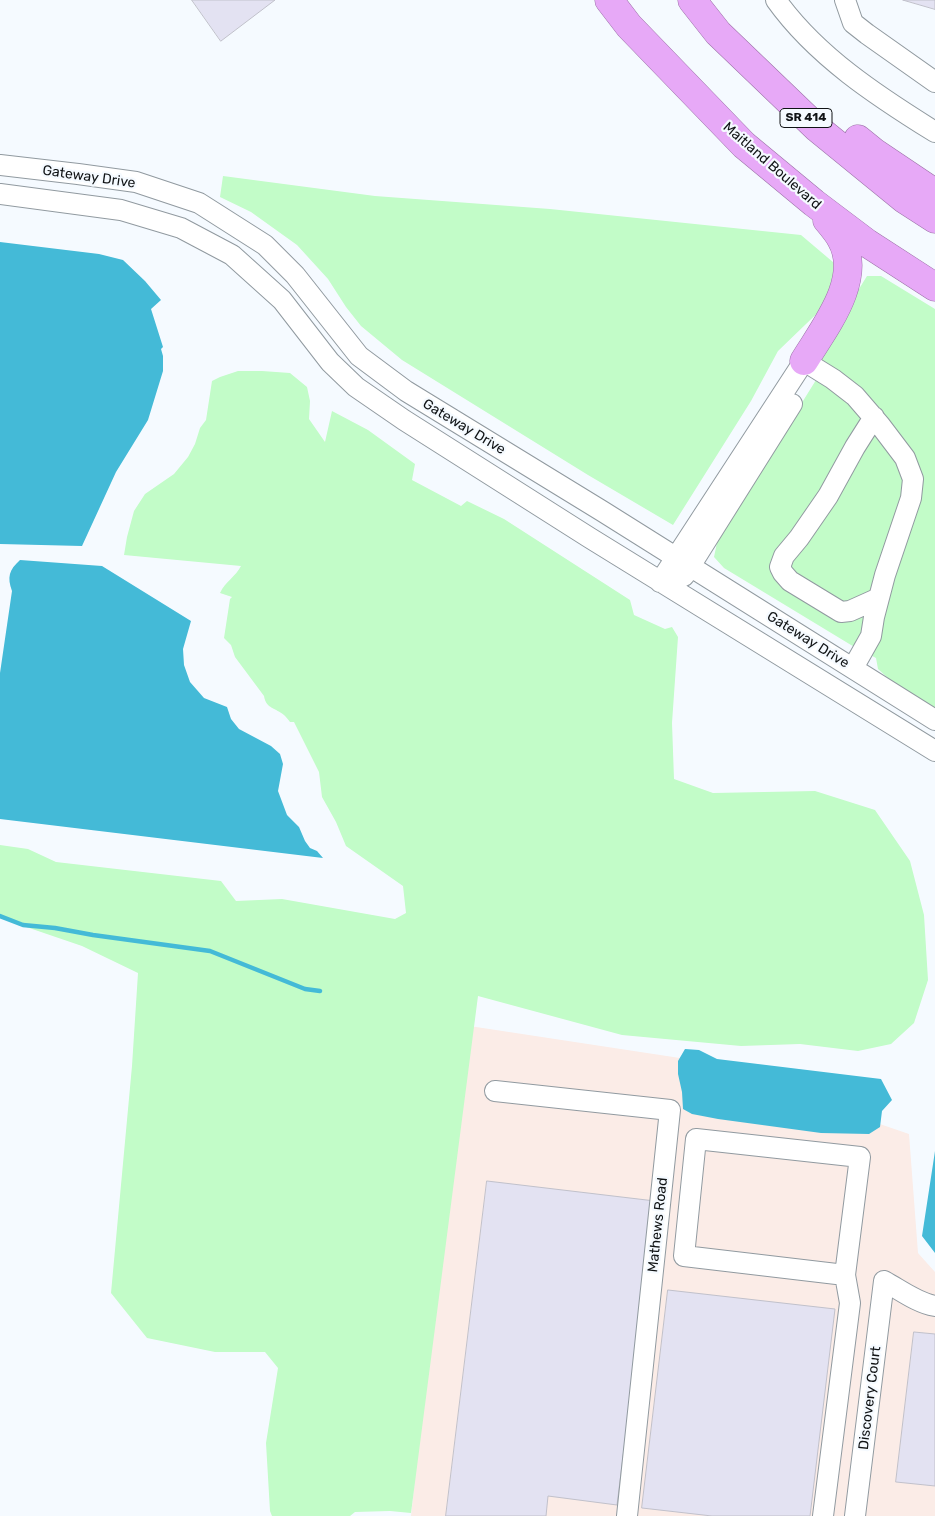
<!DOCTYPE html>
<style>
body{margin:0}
canvas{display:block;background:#f5faff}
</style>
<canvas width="935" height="1516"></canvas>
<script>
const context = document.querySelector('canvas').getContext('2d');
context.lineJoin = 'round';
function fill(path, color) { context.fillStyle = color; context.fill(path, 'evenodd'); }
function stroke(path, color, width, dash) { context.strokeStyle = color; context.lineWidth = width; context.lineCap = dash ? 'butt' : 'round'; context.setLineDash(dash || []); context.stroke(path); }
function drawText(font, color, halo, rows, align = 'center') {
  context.font = font + ' Rubik,sans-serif'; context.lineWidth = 4.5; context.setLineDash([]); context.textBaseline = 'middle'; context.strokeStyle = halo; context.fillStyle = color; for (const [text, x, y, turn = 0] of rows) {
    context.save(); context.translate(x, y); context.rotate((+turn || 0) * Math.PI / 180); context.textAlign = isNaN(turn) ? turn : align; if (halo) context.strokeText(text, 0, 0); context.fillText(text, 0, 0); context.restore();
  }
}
fill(new Path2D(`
 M463 1025 693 1060 909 1134 918 1253 935 1272V1516H411Z`), '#fbece7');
fill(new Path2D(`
 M223 176 375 196 550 209 801 235 840 268 833 298 778 351 751 401 673 525 588 475 402 360 361 326 346 307 328 279 297 245 251 212 220 197Z
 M867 276H881L935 309V708L889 679 878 669 876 658 851 645 724 568 714 557 718 538 816 380 817 357Z
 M238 371H262L290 373 307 387 310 401 309 419 325 442 332 411 368 430 415 464 412 480 461 506 467 501 504 519 630 600 634 615 665 629 672 627 678 637 672 723 674 779 713 793 815 791 875 810 910 861 924 915 928 980 914 1023 891 1044 858 1051 800 1044 741 1046 622 1035 478 996 411 1513 390 1511 355 1512 350 1516H272L270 1511 266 1443 278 1368 265 1352H215L147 1338 111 1293 132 1066 138 973 82 946 0 918V845L28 849 56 862 221 881 236 901 282 899 395 919 406 913 403 886 346 846 336 822 322 797 319 772 294 722H290C288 719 286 717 284 715 276 708 266 709 264 696L235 657 231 645 224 638 230 599 232 597 220 593C225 582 236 576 241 566L124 555 127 537 134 511 145 494 174 474 188 457 195 444 200 428 206 420 212 381 220 377Z`), '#c2fcc8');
fill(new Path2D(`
 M0 242 99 254 123 260 145 281 161 300 151 309 163 347 161 349 163 356V371L148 420 116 472 82 546 0 544Z
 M20 560 102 566 191 621 183 649 184 665 190 682 204 698 227 707 231 719 239 729 271 746 280 754 283 764 278 791 287 815 299 827 305 841 310 848 317 851 323 858 0 819V673L12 591C7 577 9 570 20 560Z
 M685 1049 699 1050 717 1059 881 1079 892 1100 882 1111 880 1127 869 1134 821 1133 718 1119 692 1114 683 1109 682 1092 678 1074V1061Z
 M935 1151V1253L922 1236Z`), '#44bad7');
stroke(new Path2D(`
 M0 916 23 925 55 928 93 935 210 951 305 989 320 991`), '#44bad7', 4.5);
const building = new Path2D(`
 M192 0H275L221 41Z
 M903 0H935V9Z
 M487 1181 655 1201 617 1505 548 1496 546 1516H446Z
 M668 1290 835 1309 810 1516H712L642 1508Z
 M914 1332 935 1334V1486L896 1482Z`);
fill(building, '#e3e2f2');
stroke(building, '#c1c1cb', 1);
const minor = new Path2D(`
 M776 0C816 56 877 96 935 132
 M845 0 853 23 867 34 935 82
 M0 165 78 174 136 182 199 203 265 245 295 275 359 356 406 391 602 511 935 720
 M0 194 121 210 181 228 232 255 282 300 330 362 356 387 404 420 590 538 935 751
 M874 417 855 447 828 496 799 538 784 556 780 567 783 573 790 581 841 612 850 611 879 598
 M684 576 792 404
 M660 582 804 361 833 379 855 396 880 425 905 458 913 479 911 498 885 575 874 617 871 636 853 668
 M495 1091 670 1110 627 1516
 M823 1516 850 1303 845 1275 860 1157 696 1139 684 1256 845 1275
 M855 1516 884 1281C899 1289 917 1303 935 1306`);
const highway = new Path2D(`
 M609 0 629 26 744 145 814 203 867 243 935 287
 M692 0 718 33 817 128 904 199 935 219
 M858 139 874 152 935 193
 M804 361C824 328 864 279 841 239 838 233 832 226 827 220`);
stroke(minor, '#919aa0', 22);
stroke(highway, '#9c74a8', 29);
stroke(minor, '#fff', 20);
stroke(highway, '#e7a9f7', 28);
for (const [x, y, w] of [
 [806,118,52]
]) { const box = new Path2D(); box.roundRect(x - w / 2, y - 9.5, w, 19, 4); context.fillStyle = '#f5faff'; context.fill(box); stroke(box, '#101315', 1); }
drawText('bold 12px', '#101315', null, [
 ["SR 414",806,118]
]);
drawText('14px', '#101315', '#f5faff', [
 ["Maitland Boulevard",772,166,41],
 ["Gateway Drive",89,177,8],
 ["Gateway Drive",464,427,31],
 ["Gateway Drive",808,640,32],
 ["Mathews Road",658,1225,-84],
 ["Discovery Court",870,1398,-83]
]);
</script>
